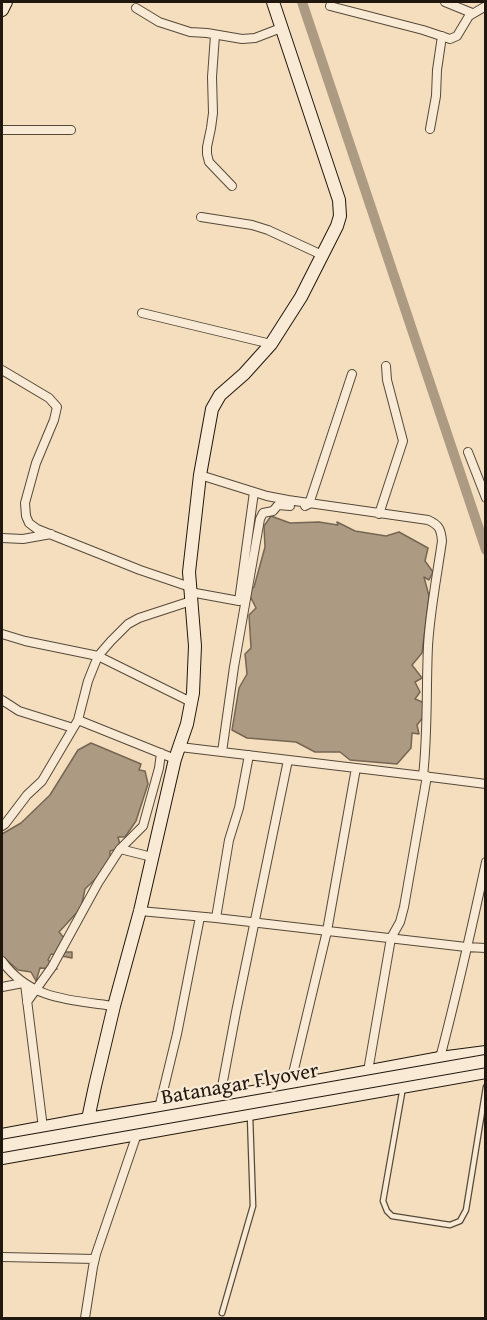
<!DOCTYPE html>
<style>
body{margin:0}
#map{position:relative;width:487px;height:1320px;overflow:hidden;background:#f5debd;font-family:"Gentium Book Plus",serif}
canvas{display:block}
.frame{position:absolute;inset:0;border:3px solid #20170f;pointer-events:none}
</style>
<div id="map">
<canvas width="487" height="1320"></canvas>
<div class="frame"></div>
</div>
<script>
const context = document.querySelector('canvas').getContext('2d');
context.lineJoin = 'round';
function fill(path, color) { context.fillStyle = color; context.fill(path, 'evenodd'); }
function stroke(path, color, width, dash) { context.strokeStyle = color; context.lineWidth = width; context.lineCap = dash ? 'butt' : 'round'; context.setLineDash(dash || []); context.stroke(path); }
function drawText(font, color, halo, rows, align = 'center') {
  context.font = font + ' "Gentium Book Plus",serif'; context.lineWidth = 4.5; context.setLineDash([]); context.textBaseline = 'middle'; context.strokeStyle = halo; context.fillStyle = color; for (const [text, x, y, turn = 0] of rows) {
    context.save(); context.translate(x, y); context.rotate((+turn || 0) * Math.PI / 180); context.textAlign = isNaN(turn) ? turn : align; if (halo) context.strokeText(text, 0, 0); context.fillText(text, 0, 0); context.restore();
  }
}
const water = new Path2D(`
 M271 516 290 523 319 522 338 525 337 522 355 531 386 536 399 532 428 548 425 561 433 572 429 580 424 577 429 596 422 653 412 665 422 678 415 682 420 692 415 699 427 704 428 711 417 725 419 734 412 733 411 748 397 764 350 760 340 752H315L296 742 247 738 232 730 239 688 247 674 245 654 251 648 249 615 256 608 248 592 254 587 265 547 264 526Z
 M91 743 141 764 139 770 145 771 148 784 136 821 125 837H118L121 848 110 851V865L85 889 81 908 59 932 66 940 58 952H72V958L51 954 48 960 57 969 40 968 36 981 31 972 18 970 2 956V834L21 823 50 795 78 750Z`);
fill(water, '#ad9a82');
stroke(water, '#756654', 1.5);
stroke(new Path2D(`
 M302 2 486 550`), '#ad9a82', 10);
const lane = new Path2D(`
 M403 1087 383 1201 387 1211 392 1216 450 1225 460 1221 466 1210 486 1087
 M222 1313 253 1206 250 1116`);
const street = new Path2D(`
 M445 2 472 13
 M330 6 423 30 450 39 457 36 469 16 486 6
 M136 8 159 22 190 32 207 33 242 39 255 38 281 28
 M215 35 212 77 213 113 211 128 207 147V154L209 162 232 186
 M430 129 436 96 437 70 442 36
 M2 130H71
 M201 217 252 225 268 230 322 255
 M142 313 271 344
 M2 370 49 398 57 407 54 420 36 463 25 503 26 516 29 523 37 529 140 570 190 587
 M468 452 486 498
 M200 475 267 496 288 500 428 520C439 525 441 529 442 541 437 576 430 611 428 646 426 690 428 733 423 776
 M305 506 309 504 352 374
 M379 514 403 441 387 380 386 366
 M2 538 23 539 51 534
 M190 592 239 601 254 492
 M2 634 25 641 98 656 191 702
 M2 700 19 711 73 728
 M180 747 423 776 486 784
 M222 752 234 667 260 519 263 513 273 511 278 505 290 506
 M175 759 78 720 88 681 98 656 111 641 128 624 139 618 191 601
 M2 826 5 824 27 795 42 781 78 720
 M120 849 152 857
 M140 911 216 918 466 947 486 948
 M216 918 229 840 239 808 249 755
 M2 961C30 1000 71 1000 114 1006
 M25 984 43 1128
 M2 987 23 983
 M27 1002 52 967 98 883 120 849 143 826 159 768 161 753
 M440 1058C457 993 472 927 486 862
 M368 1071 391 938 400 922 404 907 427 776
 M290 1086 327 931 356 768
 M220 1097 236 1012 288 760
 M159 1108 177 1034 200 917
 M2 1257 95 1259
 M85 1318 93 1267 96 1254 137 1134V1132`);
const secondary = new Path2D(`
 M2 10 6 2
 M2 1135 88 1119 290 1086 440 1058 486 1052
 M91 1142 88 1119 95 1086 114 1006 140 911 175 759 187 724 193 693 195 646 189 572 200 475 212 409 220 395 244 374 271 344 301 297 337 226 340 216 339 200 273 2
 M2 1158 486 1072`);
stroke(lane, '#55493a', 7);
stroke(street, '#55493a', 10);
stroke(secondary, '#20170f', 14);
stroke(lane, '#f8ead4', 4.5);
stroke(street, '#f8ead4', 8);
stroke(secondary, '#f8ead4', 12);
const secondaryBridge = new Path2D(`
 M2 1146 486 1061`);
stroke(secondaryBridge, '#20170f', 14, []);
stroke(secondaryBridge, '#f8ead4', 12);
drawText('21px', '#20170f', '#f8ead4', [
 ["Batanagar Flyover",240,1085,-10]
]);
</script>
